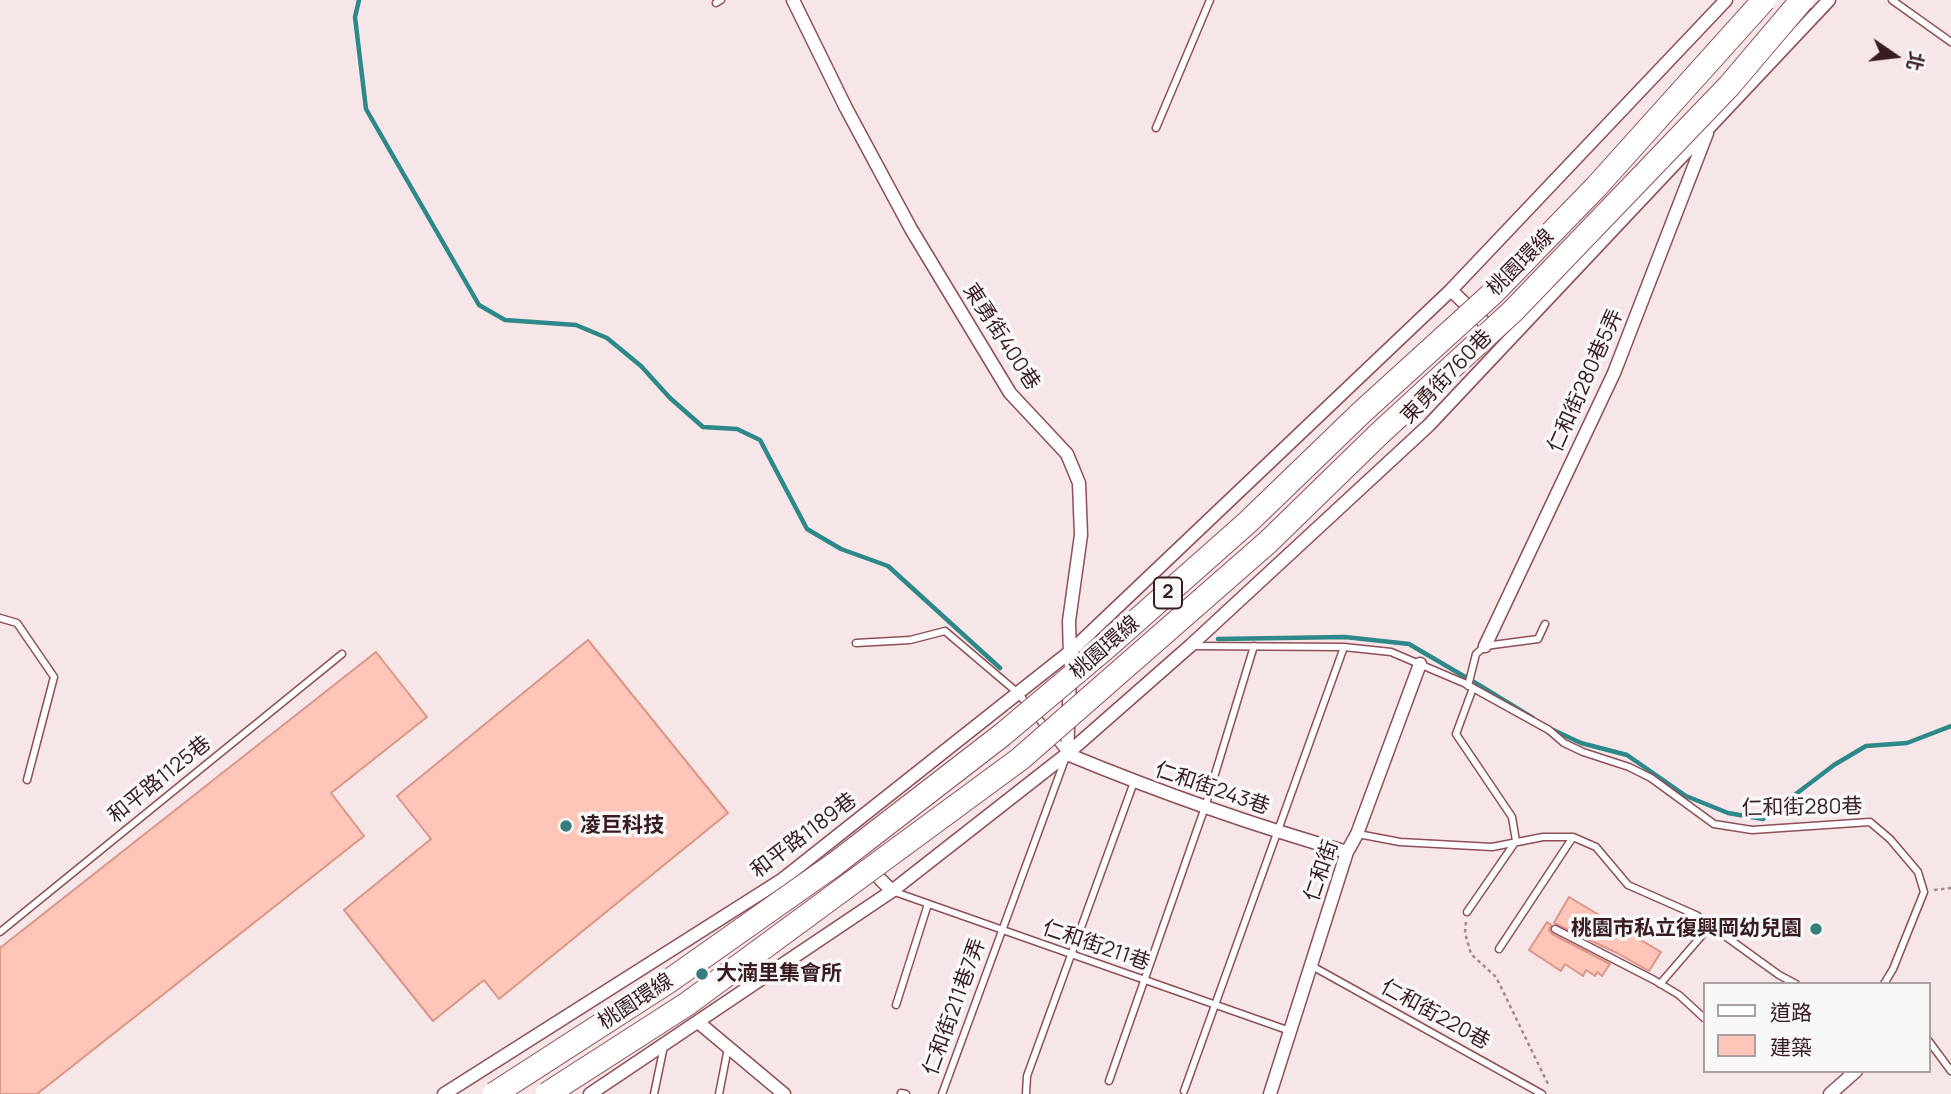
<!DOCTYPE html>
<meta charset="utf-8">
<style>
body{margin:0}
#map{position:relative;width:1951px;height:1094px;overflow:hidden;background:#f6e6e7;font-family:Manrope,"Noto Sans TC",sans-serif}
canvas{display:block}
.legend{position:absolute;left:1703px;top:982px;width:228px;height:91px;box-sizing:border-box;background:#f8f8f8;border:2px solid #aba0a1;margin:0;padding:9px 12px;list-style:none;font-size:21px;color:#381c1f}
.legend li{display:flex;align-items:center;gap:14px;height:35px}
.legend b{width:35px;border:2px solid #aba0a1}
.north{position:absolute;left:1860px;top:21px;width:70px;height:70px;-webkit-text-stroke:5px #f8f8f8;paint-order:stroke;rotate:104deg;font-size:19px;font-weight:700;line-height:28px;text-align:center;color:#381c1f}
.north::after{content:'';display:block;margin:auto;width:24px;height:32px;background:#381c1f;clip-path:polygon(50% 0,100% 100%,50% 72%,0 100%)}
</style>
<div id="map">
<canvas width="1951" height="1094"></canvas>
<ul class="legend">
<li><b style="height:9px;background:#fff"></b>道路</li>
<li><b style="height:19px;background:#fec5b8"></b>建築</li>
</ul>
<div class="north">北</div>
</div>
<script>
const context = document.querySelector('canvas').getContext('2d');
context.lineJoin = 'round';
function stroke(path, color, width, dash) { context.strokeStyle = color; context.lineWidth = width; context.lineCap = dash ? 'butt' : 'round'; context.setLineDash(dash || []); context.stroke(path); }
function fill(path, color) { context.fillStyle = color; context.fill(path, 'evenodd'); }
function drawText(font, color, halo, rows, align = 'center') {
  context.font = font + ' Manrope,"Noto Sans TC",sans-serif'; context.lineWidth = 7; context.setLineDash([]); context.textBaseline = 'middle'; context.strokeStyle = halo; context.fillStyle = color; for (const [text, x, y, turn = 0] of rows) {
    context.save(); context.translate(x, y); context.rotate((+turn || 0) * Math.PI / 180); context.textAlign = isNaN(turn) ? turn : align; if (halo) context.strokeText(text, 0, 0); context.fillText(text, 0, 0); context.restore();
  }
}
stroke(new Path2D(`
 M359 0 355 17 366 109 479 305 505 320 576 325 607 338 641 366 670 398 703 427 737 429 760 440 807 529 841 549 888 566 1000 668
 M1218 639 1345 637 1409 644 1467 678
 M1474 682 1533 718
 M1553 730 1581 743 1627 755 1686 796 1728 813 1763 819 1834 765 1866 746 1907 743 1951 726`), '#2d8889', 4.5);
const building = new Path2D(`
 M588 640 728 813 499 999 484 980 433 1021 344 910 431 839 397 796Z
 M376 652 427 717 331 793 364 836 37 1094H0V948Z
 M1569 897 1661 952 1649 971 1617 953 1554 923Z
 M1547 922 1551 925 1549 930 1552 934 1610 964 1602 976 1597 972 1595 976 1586 970 1583 976 1565 964 1561 971 1529 950Z`);
fill(building, '#fec5b8');
stroke(building, '#da9686', 2);
const service = new Path2D(`
 M1892 0 1951 42
 M716 3 721 0
 M1156 128 1210 0
 M0 618 17 623 54 677 27 780
 M856 643 910 640 945 631 1018 693 1067 754 942 1094
 M1192 646 1344 647 1391 652 1464 683 1549 730 1564 743 1583 752 1629 767 1651 778 1714 824 1752 830 1870 822 1890 839 1918 872 1924 892 1893 969 1884 984
 M1468 686 1476 654 1485 646 1538 639 1545 624
 M1358 834 1400 842 1492 847 1543 837H1573L1596 847 1628 885 1696 915 1779 975 1796 984
 M892 891 1290 1031
 M1467 912 1516 841 1512 817 1456 734 1473 688
 M1555 929 1654 980 1679 995 1704 1018
 M0 932 342 654
 M1499 949 1573 837
 M1312 966 1542 1094
 M1660 984 1710 926
 M896 1005 928 904
 M1928 1040 1951 1071
 M1109 1081 1205 807 1254 646
 M1184 1091 1344 647
 M901 1093 906 1094
 M654 1094 664 1046
 M719 1094 728 1048
 M1026 1094 1027 1076 1134 782`);
const minor = new Path2D(`
 M793 0 846 108 911 229 1010 393 1067 454 1079 483 1081 535 1069 621 1070 656
 M1451 290 1496 334
 M1485 646 1614 373 1707 133
 M1067 754 1070 678
 M1067 754C1159 792 1252 825 1347 852
 M867 866 892 891
 M698 1022 784 1094
 M444 1094 783 879 1071 651 1451 290 1726 0
 M590 1094 892 891 1067 754 1190 646 1429 425 1829 0
 M1270 1094 1347 852 1357 834 1420 664
 M1830 1094 1856 1071`);
stroke(service, '#8f4f56', 9);
stroke(minor, '#8f4f56', 15);
stroke(new Path2D(`
 M1934 890 1951 888
 M1466 922 1465 933 1471 954 1496 977 1548 1084`), '#9f8a8c', 2.5, [3.5, 3.5]);
stroke(service, '#fff', 6);
stroke(minor, '#fff', 12);
const motorwayBridge = new Path2D(`
 M494 1094 669 981 835 864 1002 735 1109 645 1248 522 1362 412 1493 293 1596 187 1764 0
 M547 1094 687 1004 1020 759 1268 542 1380 433 1513 311 1729 86 1802 0`);
stroke(motorwayBridge, '#8f4f56', 25, []);
stroke(motorwayBridge, '#fff', 23);
for (const [x, y, r, color] of [
 [566,826,7,"#357e7d"],
 [1816,929,7,"#357e7d"],
 [702,974,7,"#357e7d"]
]) { const dot = new Path2D(); dot.arc(x, y, r, 0, 2 * Math.PI); context.fillStyle = color; context.fill(dot); stroke(dot, '#f8f8f8', 2.5); }
for (const [x, y, w] of [
 [1168,593,28]
]) { const box = new Path2D(); box.roundRect(x - w / 2, y - 15.5, w, 31, 5); context.fillStyle = '#f8f8f8'; context.fill(box); stroke(box, '#381c1f', 2); }
drawText('bold 19px', '#381c1f', null, [
 ["2",1168,593]
]);
drawText('21px', '#381c1f', '#f8f8f8', [
 ["桃園環線",1521,263,-45],
 ["東勇街400巷",1001,337,57],
 ["東勇街760巷",1447,377,-46],
 ["仁和街280巷5弄",1586,381,-66],
 ["桃園環線",1105,648,-41],
 ["和平路1125巷",160,780,-39],
 ["仁和街243巷",1212,789,19],
 ["仁和街280巷",1802,808,-1],
 ["和平路1189巷",804,836,-37],
 ["仁和街",1322,871,-71],
 ["仁和街211巷",1096,946,19],
 ["桃園環線",636,1002,-33],
 ["仁和街211巷7弄",955,1007,-70],
 ["仁和街220巷",1435,1015,29]
]);
drawText('bold 21px', '#381c1f', '#f8f8f8', [
 ["凌巨科技",580,826],
 ["桃園市私立復興岡幼兒園",1802,929,"right"],
 ["大湳里集會所",716,974]
], 'left');
</script>
